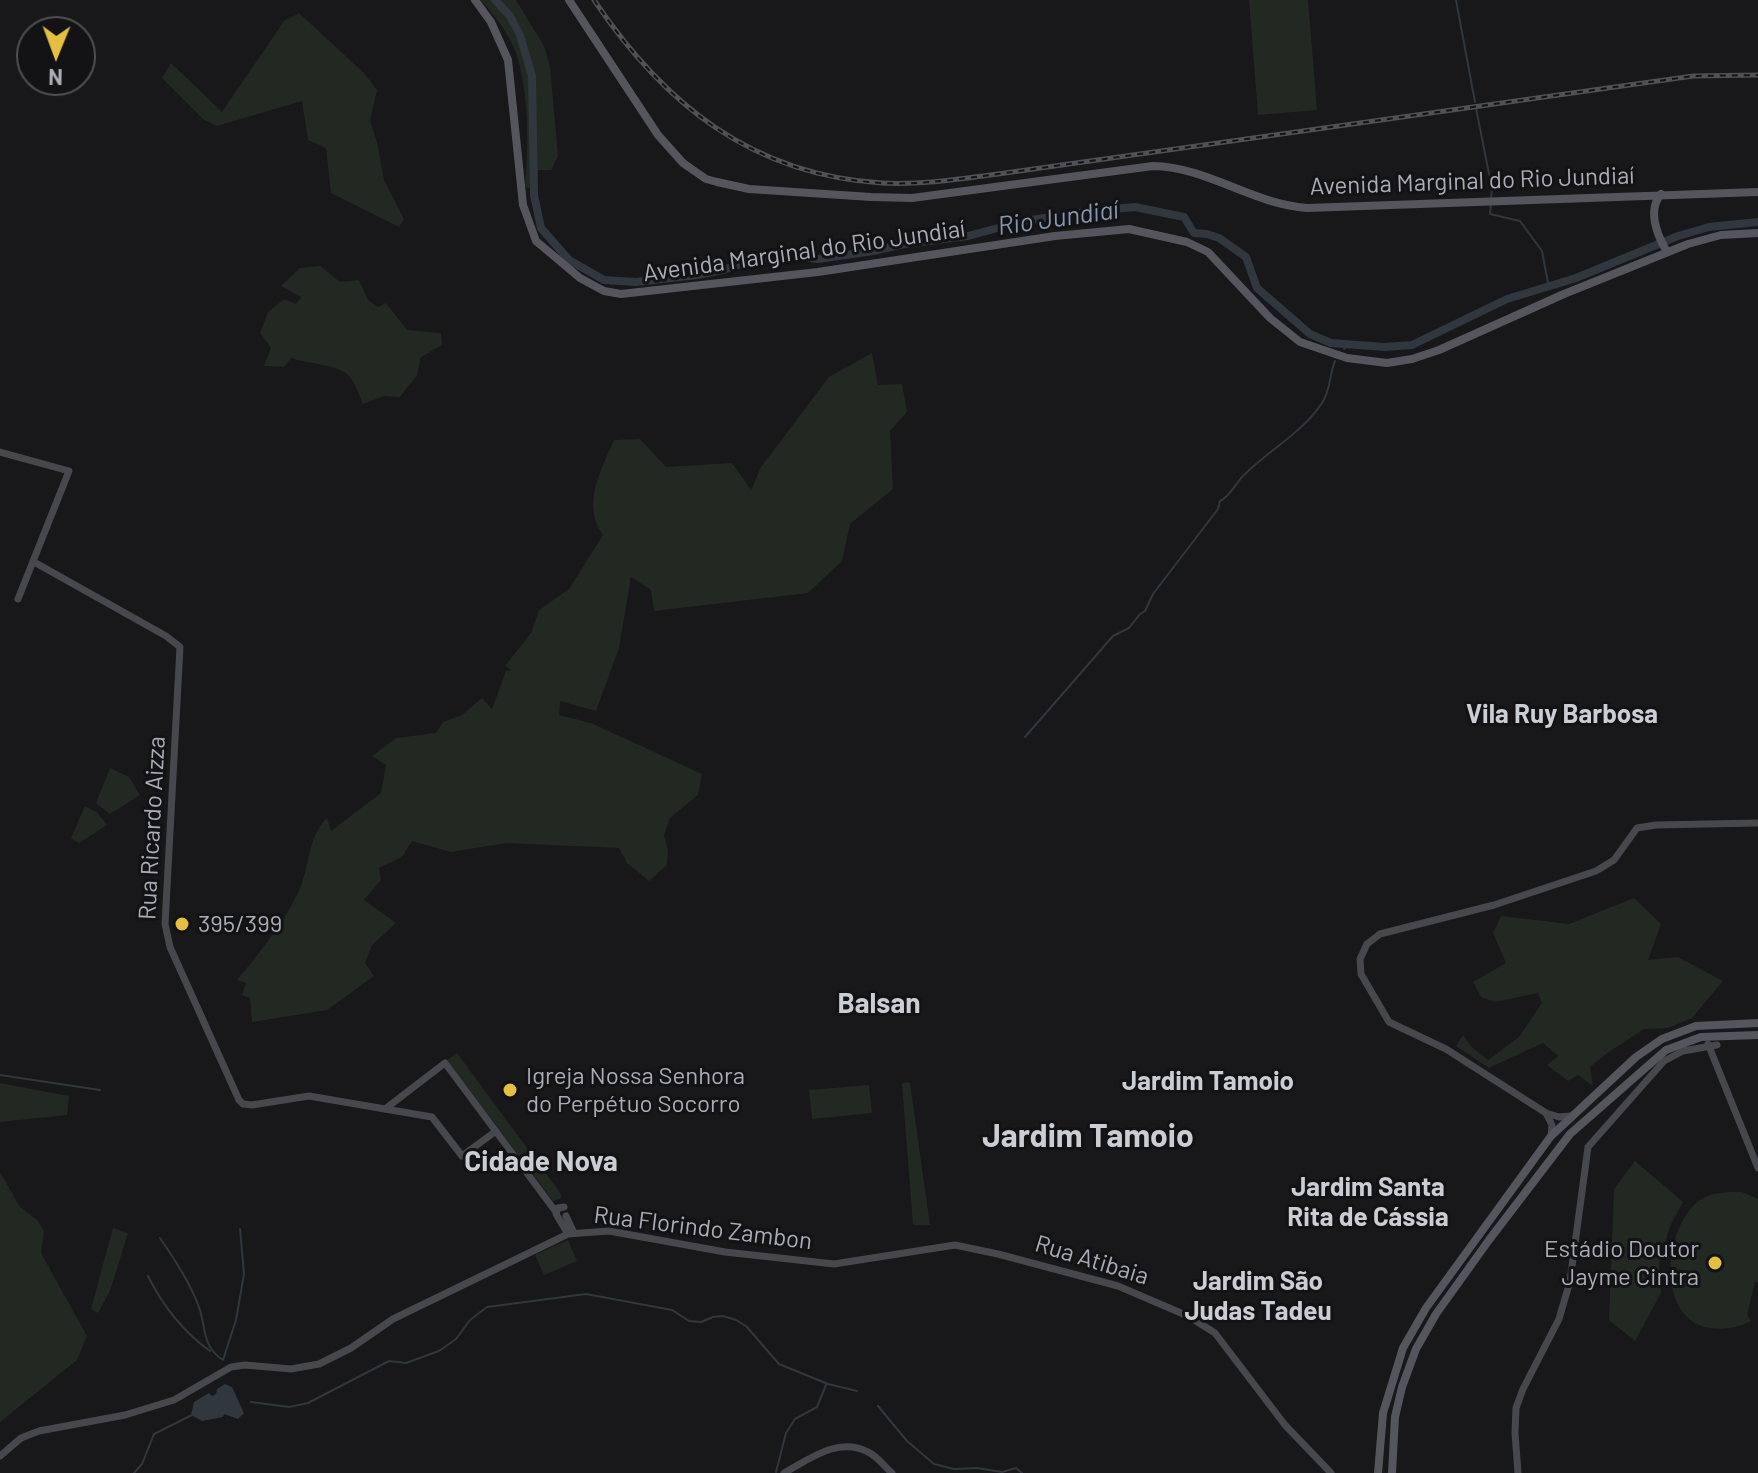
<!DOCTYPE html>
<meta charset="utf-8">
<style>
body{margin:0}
#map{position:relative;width:1758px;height:1473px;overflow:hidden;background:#181719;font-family:Barlow,sans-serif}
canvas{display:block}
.north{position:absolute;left:16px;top:16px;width:80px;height:80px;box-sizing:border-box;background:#131214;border:2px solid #4f5056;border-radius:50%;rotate:181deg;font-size:22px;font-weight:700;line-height:32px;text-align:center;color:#aaadb8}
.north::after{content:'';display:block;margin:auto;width:28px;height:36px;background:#e5be44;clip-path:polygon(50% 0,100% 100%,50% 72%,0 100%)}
</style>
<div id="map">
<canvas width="1758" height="1473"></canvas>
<div class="north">N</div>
</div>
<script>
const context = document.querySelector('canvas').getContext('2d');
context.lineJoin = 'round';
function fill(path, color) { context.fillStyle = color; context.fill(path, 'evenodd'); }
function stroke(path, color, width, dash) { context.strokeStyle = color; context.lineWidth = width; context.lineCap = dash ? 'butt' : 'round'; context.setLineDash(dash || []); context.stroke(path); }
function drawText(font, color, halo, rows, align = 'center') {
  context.font = font + ' Barlow,sans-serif'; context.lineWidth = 6; context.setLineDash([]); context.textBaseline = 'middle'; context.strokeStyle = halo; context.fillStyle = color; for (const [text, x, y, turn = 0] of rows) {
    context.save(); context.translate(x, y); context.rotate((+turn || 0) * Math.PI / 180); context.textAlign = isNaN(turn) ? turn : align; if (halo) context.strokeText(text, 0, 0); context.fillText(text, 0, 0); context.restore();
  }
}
fill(new Path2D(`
 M481 0H516L544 46 550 67 558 156 551 170H538L537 186 528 188 525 186C529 144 529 93 516 53 509 34 494 15 481 0Z
 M1249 0H1308L1317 110 1258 115Z
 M299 13 364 73 377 90 370 121 377 142 384 180 404 219 399 227 331 193 326 148 308 140 302 101 217 126 204 120 162 78 171 63 222 112 284 21Z
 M320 266 340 282 359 280 368 300 378 307 386 303 407 330 441 333 442 345 421 357 417 375 400 397 384 396 363 404C359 395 355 382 348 375 337 364 307 364 291 358L284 367 264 366 271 348 260 333 268 312 284 299 296 304 301 297 281 286 300 268Z
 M872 353 878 385 902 384 907 412 890 431 893 489 850 524 842 561 808 593 654 611 651 590 631 577 619 648 596 711 560 701 559 715 591 723 702 774 698 795 670 818 664 835 668 850 667 865 649 881 627 863 619 848 506 843 451 852 412 841 402 857 379 868 381 880 364 900 396 923 372 945 365 963 374 976 327 1010 252 1022 250 998 242 995 246 983 237 980C259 954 283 923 298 893 310 868 307 837 327 818L331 831 381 793 386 765 372 756 396 738 436 733 443 722 462 715 482 698 492 709 506 671 511 670 505 666 531 633 539 610 569 589 603 535C581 505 601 470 614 440L640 439 666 467 732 463 751 490 761 467 829 377Z
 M110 768 129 777 140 795 110 814 96 803Z
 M85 806 97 812 107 825 79 843 71 838Z
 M1634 898 1661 924 1648 960 1678 957 1723 981 1692 1018 1668 1028 1644 1029 1606 1054 1590 1067 1593 1086 1578 1075 1568 1081 1547 1065 1558 1056 1543 1043 1489 1068 1456 1046 1463 1035 1472 1047 1488 1060 1519 1037 1542 1003 1538 993 1495 1002 1481 997 1473 982 1506 963 1493 933 1501 916 1569 924Z
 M457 1053 561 1194V1198L553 1201 447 1060Z
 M906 1082 910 1083 930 1225H913L902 1084Z
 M0 1083 69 1096 67 1115 0 1122Z
 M869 1085 872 1113 812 1119 809 1090Z
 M1635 1161 1683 1202 1670 1226 1659 1264 1661 1293 1635 1341 1609 1320 1614 1189Z
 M0 1172 20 1207 37 1220 44 1231 41 1253 87 1336 77 1360 0 1422Z
 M1742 1192 1758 1199V1282H1755L1747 1315 1751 1321C1738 1328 1724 1330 1709 1328 1653 1318 1664 1218 1705 1197 1716 1192 1730 1192 1742 1192Z
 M113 1228 128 1233 110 1291 98 1313 91 1309Z
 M568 1240 577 1261 544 1275 535 1255Z`), '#222923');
fill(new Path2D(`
 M225 1384 232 1387 244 1413 238 1419 224 1414 223 1417 202 1421 191 1415 194 1402 209 1393 212 1396 216 1394 217 1389Z`), '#30373e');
stroke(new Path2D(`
 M1456 0 1475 102
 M1476 108 1492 189 1491 197
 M1491 204 1490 214 1520 221 1542 251 1549 288
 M1344 349 1349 345
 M1025 737 1113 636 1129 628 1140 614 1145 611 1153 594 1218 509 1220 501C1232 495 1235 483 1245 474 1269 450 1303 432 1322 403 1331 390 1329 375 1335 361
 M0 1075 100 1090
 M160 1238C175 1260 191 1284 200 1310 206 1331 203 1347 223 1360L236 1320 244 1274 240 1229
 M148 1276C163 1306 182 1331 210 1351
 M251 1402 289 1407 308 1403 389 1361 406 1363 439 1351 456 1339 470 1320 487 1307 586 1294 672 1310 689 1321 701 1322 713 1317 723 1316 736 1320 746 1326 779 1364 828 1384 857 1391
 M878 1406 907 1441 934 1464 954 1469 977 1468 1002 1472 1016 1468 1022 1473
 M776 1472 786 1433 795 1419 817 1407 826 1385
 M134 1473 142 1464 154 1434 192 1415`), '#30373e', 2);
stroke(new Path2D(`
 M495 0 510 16 520 35 532 76 534 195 541 228 569 260 604 280 636 282 697 275 723 270 753 260 785 255 818 259 873 251 904 244 968 236 1024 221 1093 211 1135 207 1184 217 1194 233 1207 234 1219 238 1246 257 1257 288 1310 334 1331 343 1385 347 1412 345 1507 299 1576 278 1678 236 1709 227 1758 222`), '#30373e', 8);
stroke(new Path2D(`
 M0 452 69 471 18 599
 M34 562 166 636 180 647 165 924 170 947 239 1100 243 1104 252 1105 309 1096 432 1117 462 1156 496 1131
 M1708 1044 1758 1168
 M385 1109 445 1063 556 1212
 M1546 1113 1552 1125 1551 1136
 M1570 1116 1559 1117 1546 1113 1446 1049 1389 1022 1361 974 1360 959 1367 944 1380 934 1494 905 1596 871 1614 860 1637 828 1656 825 1758 823
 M564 1207 558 1208 556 1214 568 1234
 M566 1216 574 1233
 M0 1456 21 1438 39 1431 125 1415 174 1400 231 1367 245 1365 291 1369 319 1364 351 1348 393 1319 568 1234 609 1231 725 1252 834 1264 955 1245 998 1254 1118 1286 1188 1316 1215 1333 1285 1425 1331 1473
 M784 1473C808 1460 838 1436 868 1452 877 1456 885 1467 892 1473
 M1518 1473 1515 1433 1516 1408 1523 1389 1559 1319 1570 1281 1588 1147 1664 1061 1683 1051 1717 1045`), '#47484e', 7);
stroke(new Path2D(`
 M475 0 491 22 508 60 523 205 536 241 580 278 604 291 621 294 818 272 1055 236 1129 229 1187 242 1208 252 1270 318 1300 342 1347 358 1387 363 1412 359 1439 350 1564 294 1688 244 1721 235 1758 233
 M569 0 658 135 683 163 706 179 717 182 749 189 871 197 912 198 1153 166C1208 167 1252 204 1307 208L1758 192
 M1661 194C1647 210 1657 235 1667 252
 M1378 1473 1383 1413 1403 1348 1426 1308 1551 1136 1636 1057 1662 1039 1696 1026 1758 1023
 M1392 1473 1395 1417 1402 1387 1416 1349 1436 1314 1489 1240 1570 1134 1666 1050 1701 1037 1758 1035`), '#55565d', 8);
const rail = new Path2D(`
 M594 0C664 104 752 175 882 183 921 185 960 179 998 174L1693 76 1758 75`);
stroke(rail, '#505157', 5);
stroke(rail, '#131214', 2, [6]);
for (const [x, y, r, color] of [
 [182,924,8,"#e5be44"],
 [510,1090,8,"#e5be44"],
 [1715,1263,8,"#e5be44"]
]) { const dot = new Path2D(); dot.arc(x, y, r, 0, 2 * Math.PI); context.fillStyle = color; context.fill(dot); stroke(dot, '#131214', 3); }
drawText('24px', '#aaadb8', '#131214', [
 ["Avenida Marginal do Rio Jundiaí",1472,181,-2],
 ["Avenida Marginal do Rio Jundiaí",804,251,-8],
 ["Rua Ricardo Aizza",152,828,-87],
 ["Rua Florindo Zambon",703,1228,7],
 ["Rua Atibaia",1092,1260,17]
]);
drawText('24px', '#aaadb8', '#131214', [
 ["395/399",198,924],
 ["Igreja Nossa Senhora",526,1076],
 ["do Perpétuo Socorro",526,1104],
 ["Estádio Doutor",1699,1249,"right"],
 ["Jayme Cintra",1699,1277,"right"]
], 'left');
drawText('italic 26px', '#8497b0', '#131214', [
 ["Rio Jundiaí",1058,218,-8]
]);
drawText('bold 26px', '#cbcdd4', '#131214', [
 ["Vila Ruy Barbosa",1562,714],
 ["Jardim Tamoio",1208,1081],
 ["Jardim Santa",1368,1187],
 ["Rita de Cássia",1368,1217],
 ["Jardim São",1258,1281],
 ["Judas Tadeu",1258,1311]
]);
drawText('bold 28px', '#cbcdd4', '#131214', [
 ["Balsan",879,1004],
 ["Cidade Nova",541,1162]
]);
drawText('bold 32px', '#cbcdd4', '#131214', [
 ["Jardim Tamoio",1088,1136]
]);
</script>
